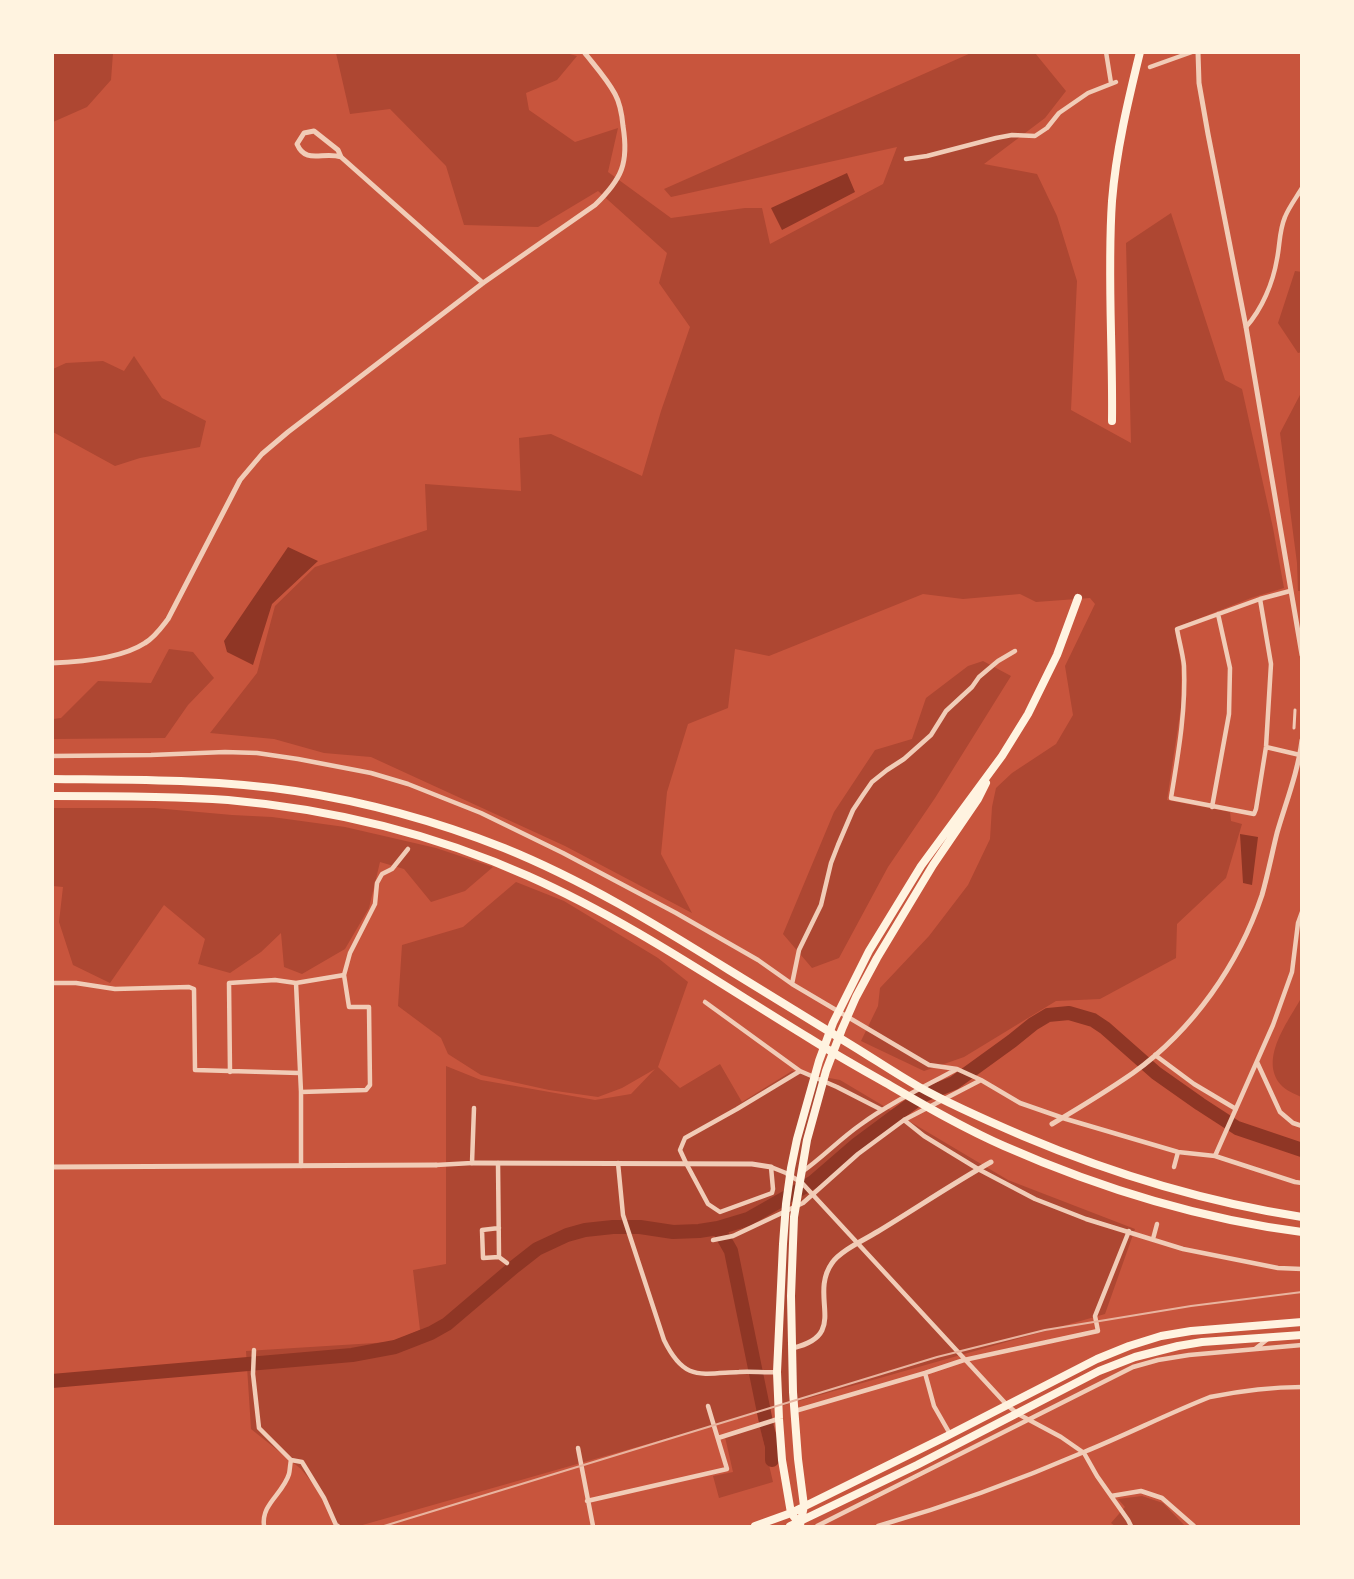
<!DOCTYPE html>
<style>
body{margin:0}
#map{position:relative;width:1354px;height:1579px;overflow:hidden;background:#c8553d;font-family:"Open Sans",sans-serif}
canvas{display:block}
.frame{position:absolute;inset:0;border:54px solid #fff3e0;pointer-events:none}
</style>
<div id="map">
<canvas width="1354" height="1579"></canvas>
<div class="frame"></div>
</div>
<script>
const context = document.querySelector('canvas').getContext('2d');
context.lineJoin = 'round';
function fill(path, color) { context.fillStyle = color; context.fill(path, 'evenodd'); }
function stroke(path, color, width, dash) { context.strokeStyle = color; context.lineWidth = width; context.lineCap = dash ? 'butt' : 'round'; context.setLineDash(dash || []); context.stroke(path); }
fill(new Path2D(`
 M562 52 577 56 557 80 526 93 529 110 575 142 618 128 608 172 671 218 745 208H762L770 244 883 184 897 147 671 197 664 189 971 53H1035L1066 91 1045 118 984 164 1037 174 1057 216 1077 281 1071 410 1131 443 1126 243 1171 213 1225 380 1242 389 1273 528 1284 588 1251 598 1175 628 1181 664V707L1167 800 1230 812 1231 821 1242 824 1226 878 1177 924 1176 958 1100 999 1056 1001 964 1057 924 1071 861 1041 878 1006 880 988 929 936 968 885 990 839 992 807 996 788 1012 773 1056 744 1073 715 1065 666 1095 604 1090 598 1036 602 1020 594 963 599 923 594 769 656 735 649 728 708 688 724 667 792 661 854 692 913 565 846 371 757 324 753 274 739 210 733 257 673 275 606 315 567 427 530 425 484 521 491 519 438 551 434 642 476 661 411 690 327 659 283 667 253 598 191 538 227 464 225 446 166 390 109 350 114 336 53Z
 M52 53H113L111 80 87 107 53 122Z
 M1295 271 1302 272V352L1298 353 1278 323Z
 M134 356 162 398 206 421 200 447 140 458 115 466 53 432V369L66 363 103 361 124 371Z
 M1301 393 1302 591H1298L1297 563 1280 433Z
 M169 649 193 652 214 678 188 705 165 738 53 739V719L61 718 98 681 151 683Z
 M983 661 1011 676 935 798 888 867 839 958 812 968 783 934 834 812 875 750 912 739 926 698 968 666Z
 M52 808H154L232 815 272 817 345 827 436 848 493 867 465 891 431 902 404 869 380 862 369 908 345 949 302 974 284 967 281 933 261 952 230 973 198 964 205 939 164 905 110 983 73 965 59 922 63 887 53 886Z
 M516 882 564 901 658 958 688 982 658 1067 680 1088 720 1064 742 1102 792 1071 840 1080 1008 1180 1135 1229 1105 1314 359 1526H338L319 1491 301 1469 251 1429 246 1351 391 1342 420 1330 413 1270 446 1264V1066L481 1080 595 1100 631 1094 655 1069 622 1088 598 1097 549 1090 481 1075 448 1054 441 1038 398 1006 402 945 463 927Z
 M1300 1000 1302 1001 1301 1097C1295 1094 1285 1090 1281 1085 1259 1060 1287 1023 1300 1000Z
 M760 1427 773 1482 719 1498 713 1476 733 1472 725 1437Z
 M1142 1496 1163 1503 1185 1526H1115L1111 1523 1125 1507 1118 1499Z`), '#ae4732');
fill(new Path2D(`
 M847 173 855 192 782 230 771 208Z
 M288 547 318 561 272 604 253 665 227 652 224 641Z
 M1240 834 1258 837 1252 885 1243 883Z`), '#8f3625');
stroke(new Path2D(`
 M718 1228 731 1251 767 1427 772 1447V1460
 M52 1381 352 1355 395 1347 431 1333 447 1324 514 1267 537 1249 567 1235 585 1230 613 1227H640L673 1232 699 1231 718 1228 748 1219 813 1182 857 1144 896 1115 924 1095 954 1083 1012 1041 1033 1024 1048 1015 1069 1013 1093 1020 1105 1028 1156 1073 1200 1104 1237 1128 1302 1150`), '#8f3625', 14);
stroke(new Path2D(`
 M1294 728 1295 710`), '#f1ccb7', 3);
stroke(new Path2D(`
 M1106 52 1111 83
 M1150 67 1192 52
 M906 159 927 156 996 138 1012 135 1035 136 1047 128 1059 113 1088 93 1116 82
 M1246 327C1262 309 1273 283 1277 259 1280 245 1279 231 1285 217 1289 207 1296 198 1302 188
 M1260 599 1271 664 1266 747 1256 809 1254 814 1171 798C1178 755 1186 711 1184 666 1183 654 1179 641 1177 629L1260 599 1290 591
 M1266 747 1300 755
 M52 756 151 755 225 752 257 753 298 759 371 773 408 784 481 813 563 853 676 913 758 960 792 984 929 1065 957 1069 981 1080 1020 1103 1066 1119 1178 1152 1215 1156 1295 1182 1302 1183
 M1212 807 1229 714 1230 668 1218 614
 M52 983H76L115 989 189 987 194 989 195 1070 299 1073
 M296 983 301 1092V1166
 M792 984 799 950 821 905 831 863 838 845 853 810 863 795 872 782 887 770 904 759 931 735 946 711 972 687 979 677 998 661 1015 651
 M705 1002 800 1071 837 1087 882 1110
 M1155 1055 1194 1084 1236 1109
 M1257 1062 1280 1112 1293 1123 1302 1126
 M800 1071 737 1109 685 1138 680 1150 686 1163 708 1204 720 1212 772 1193 773 1189 771 1167 786 1173 802 1183 1007 1405 1018 1414 1061 1437 1084 1453 1097 1476 1128 1520 1131 1526
 M230 1072 229 983 275 980 296 983 344 975
 M301 1092 366 1090 370 1085 369 1007H349L344 975 350 953 375 904 377 883 382 874 392 869 408 849
 M904 1120 924 1136 978 1169 1035 1199 1086 1219 1183 1249 1278 1268 1302 1269
 M1215 1156 1273 1025 1292 972 1298 923 1302 912
 M498 1163 499 1257 507 1263
 M618 1163 623 1215 664 1340C684 1381 699 1374 739 1372 752 1371 765 1373 777 1372
 M436 1165 472 1163 474 1108
 M1174 1167 1178 1152
 M802 1172C823 1157 840 1139 860 1125 890 1103 924 1087 957 1069
 M499 1228 482 1230 483 1258 499 1257
 M1153 1239 1157 1224
 M713 1240 733 1236 803 1203 858 1154 904 1120 981 1080
 M1255 1349 1269 1338
 M254 1350 253 1374 259 1428 291 1460 302 1462 324 1498 336 1525 338 1526
 M925 1373 934 1406 950 1434
 M795 1411 925 1373 964 1360 1098 1331 1095 1316 1129 1231
 M718 1438 778 1419
 M578 1448 593 1526
 M1111 1496 1141 1491 1162 1498 1194 1526
 M587 1501 727 1469 708 1406
 M264 1526C261 1504 283 1494 289 1474 290 1470 290 1464 291 1460
 M817 1526 1133 1367 1158 1360 1189 1355 1302 1345
 M878 1526C948 1506 1017 1481 1084 1452 1126 1435 1167 1414 1210 1397 1240 1391 1271 1387 1302 1387`), '#f1ccb7', 4.5);
stroke(new Path2D(`
 M1198 52 1199 83 1208 134 1246 327 1302 655
 M341 157C323 151 306 165 297 144L304 133 314 131 338 150 341 157 483 283
 M52 663C80 662 122 658 145 643 155 637 161 628 168 619L240 480 262 454 288 432 483 283 595 205C622 179 629 163 623 126 622 115 620 103 615 94 607 79 595 66 584 52
 M1052 1124C1079 1108 1107 1091 1133 1073 1193 1030 1239 964 1262 895 1268 874 1272 853 1277 833 1286 802 1298 772 1302 740
 M472 1163 752 1164 771 1167
 M52 1167 436 1165
 M793 1348C850 1335 808 1297 832 1263 840 1251 864 1240 877 1232 915 1209 952 1184 991 1162`), '#f1ccb7', 5);
stroke(new Path2D(`
 M1112 421C1113 347 1107 274 1112 201 1116 151 1128 101 1140 52
 M799 1523 791 1513 782 1460 779 1419 777 1372 783 1244 786 1204 791 1168 797 1139 819 1061 833 1023 869 951 921 866 1002 756 1028 714 1057 655 1078 598
 M800 1525 804 1506 798 1459 793 1392 791 1296 794 1217 807 1140 826 1071 842 1029 856 997 877 958 933 865 978 799 986 783
 M755 1526 791 1513 947 1436 1097 1359 1129 1346 1161 1336 1191 1331 1302 1322
 M790 1526 917 1465 1099 1371 1135 1357 1178 1346 1202 1342 1302 1335`), '#fff3e0', 8);
stroke(new Path2D(`
 M52 779C133 780 215 779 295 791 367 802 436 821 504 848 583 880 657 925 729 970 771 996 814 1022 856 1048 877 1061 898 1075 919 1087 953 1106 988 1121 1023 1136 1113 1174 1205 1202 1302 1217
 M52 796C111 796 170 796 228 800 331 809 434 834 528 876 627 920 717 982 809 1038 836 1055 863 1070 891 1086 927 1107 965 1129 1004 1146 1097 1187 1201 1219 1302 1232`), '#fff3e0', 8);
stroke(new Path2D(`
 M384 1526 937 1357 1045 1330 1191 1306 1302 1292`), '#e9b49f', 2);
</script>
